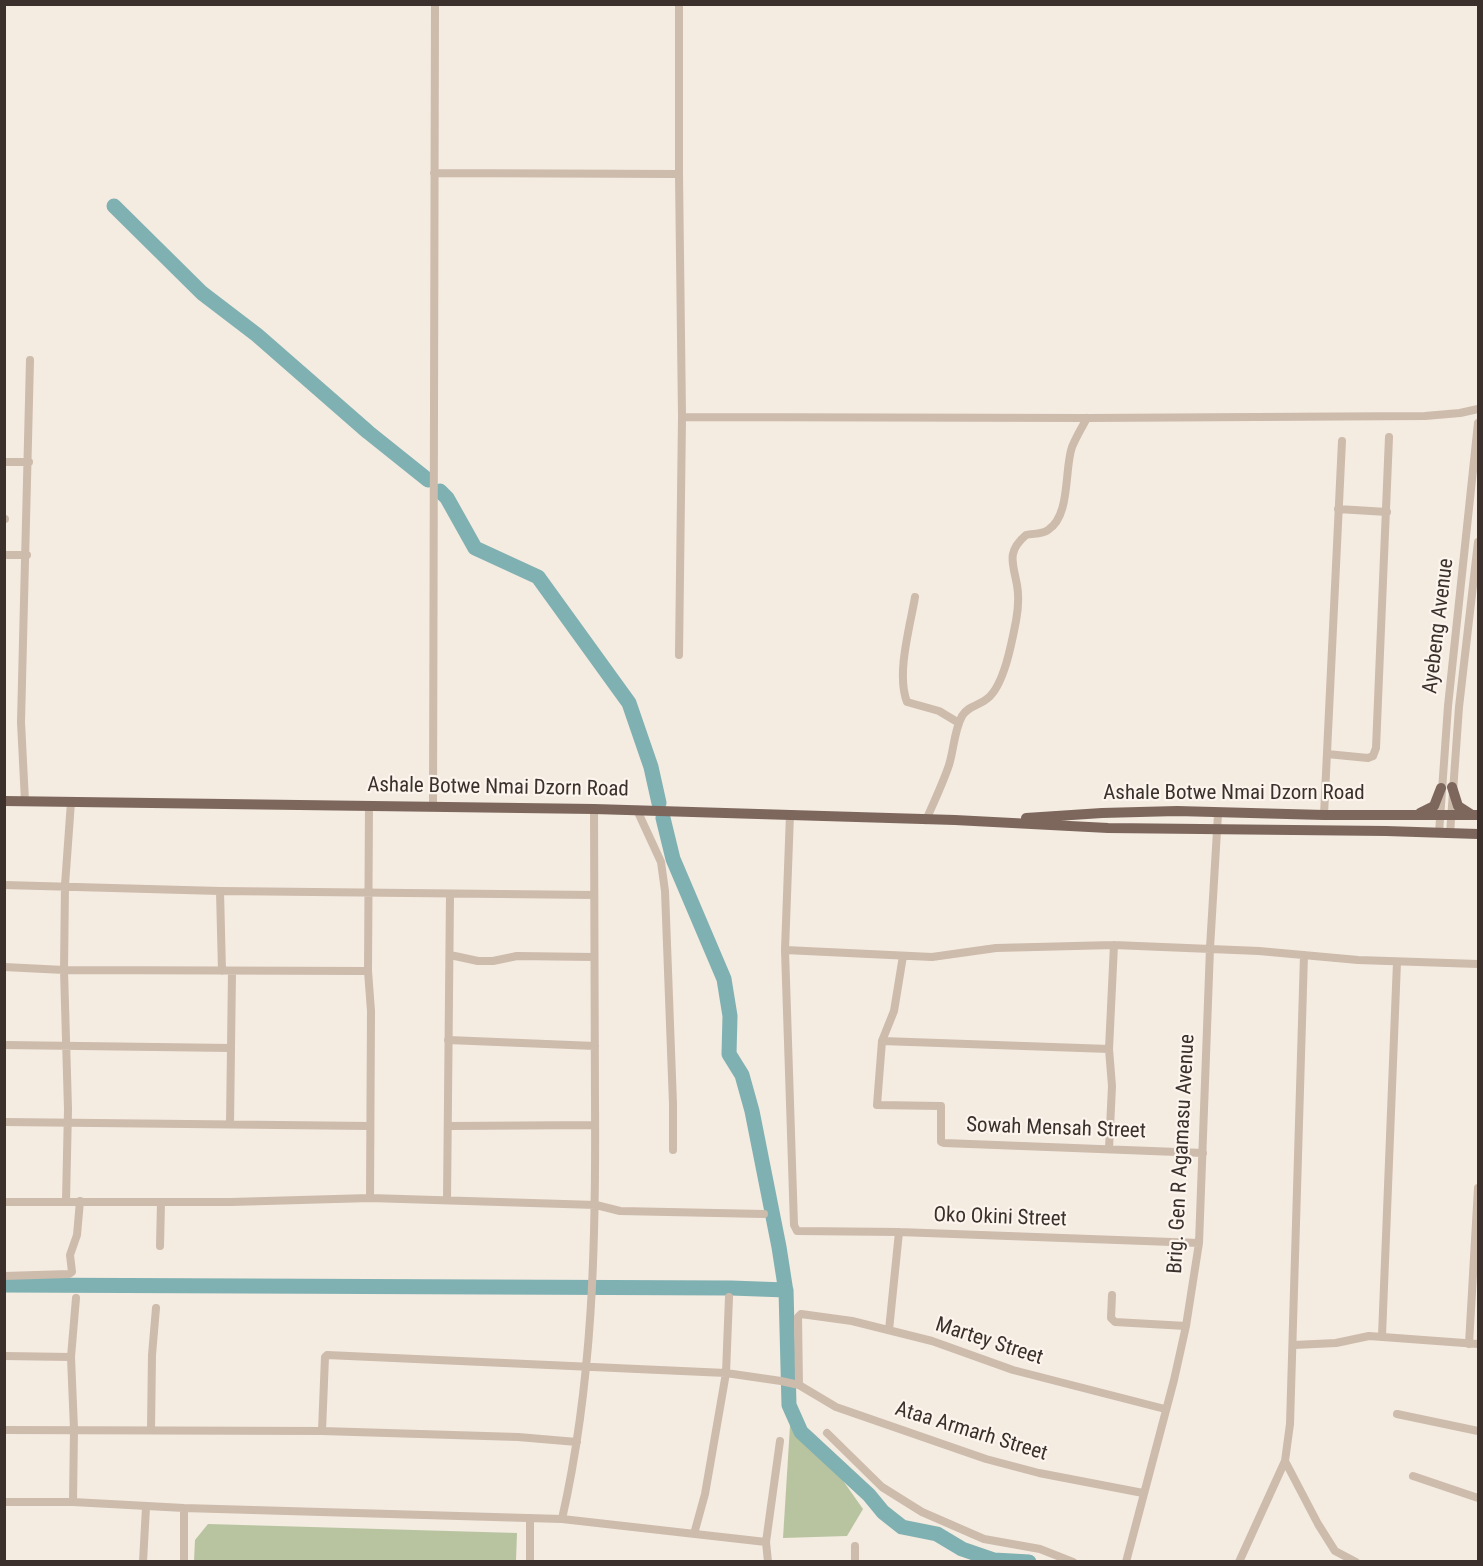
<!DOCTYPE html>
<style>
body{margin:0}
#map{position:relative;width:1483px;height:1566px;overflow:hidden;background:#f4ebe1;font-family:"Roboto Condensed",sans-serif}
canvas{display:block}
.frame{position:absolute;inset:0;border:6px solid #3b302b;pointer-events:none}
</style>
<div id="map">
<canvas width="1483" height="1566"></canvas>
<div class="frame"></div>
</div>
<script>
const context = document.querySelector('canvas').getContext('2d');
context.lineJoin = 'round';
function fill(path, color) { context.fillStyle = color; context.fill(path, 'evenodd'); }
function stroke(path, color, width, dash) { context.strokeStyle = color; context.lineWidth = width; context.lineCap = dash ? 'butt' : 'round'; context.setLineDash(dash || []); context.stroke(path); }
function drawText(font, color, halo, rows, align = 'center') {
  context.font = font + ' "Roboto Condensed",sans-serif'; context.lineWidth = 4.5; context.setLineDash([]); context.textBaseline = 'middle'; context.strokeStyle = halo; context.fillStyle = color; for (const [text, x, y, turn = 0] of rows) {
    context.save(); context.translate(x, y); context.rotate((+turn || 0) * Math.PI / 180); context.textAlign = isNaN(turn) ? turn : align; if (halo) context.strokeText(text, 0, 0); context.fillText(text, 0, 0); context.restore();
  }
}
fill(new Path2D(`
 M794 1425 807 1447 839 1475 863 1509 847 1536 783 1538 790 1426Z
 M208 1524 517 1533 516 1561H194L195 1540Z`), '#b8c4a0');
stroke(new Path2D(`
 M114 206 202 293 257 335 368 432 428 480
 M440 491 447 498 475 548 538 577 629 703 651 767 659 803
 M663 818 673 859 724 979 730 1016 729 1054 742 1075 752 1111 779 1247 786 1292
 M4 1285 731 1288 786 1290 789 1405 801 1432 869 1495 883 1512 902 1527 937 1534 962 1549 994 1560 1029 1562`), '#7fb0b2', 15);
stroke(new Path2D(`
 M434 173 679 174
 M682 417 1087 418 1425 416 1460 413 1478 409
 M4 462H29
 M1338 509 1387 512
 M4 519H5
 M4 555H27
 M915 597C910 627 896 674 907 702L939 711 959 723
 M679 655 682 417 679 174V4
 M1327 754 1368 758 1373 756 1376 748 1389 437
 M25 801 21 722 30 360
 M369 805 368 971 371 1011 370 1198
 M433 805 435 4
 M637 810 661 862 665 891 673 1104V1150
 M790 814 785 950 794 1225 797 1231 899 1232 1199 1243
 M1324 815 1342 441
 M926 820C934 802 943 783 949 765 954 749 954 731 962 716 969 705 979 706 988 698 1004 685 1012 642 1016 621 1018 610 1019 596 1017 585 1013 563 1006 552 1026 535 1033 533 1041 535 1048 530 1071 515 1064 470 1072 447 1076 437 1082 427 1087 418
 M1439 833 1448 706 1478 423
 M1450 834 1459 707 1478 542
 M4 885 220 891 594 895
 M220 891 222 971
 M785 950 932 957 996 948 1114 945 1259 951 1358 960 1478 964
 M450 955 478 961H493L517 956 594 957
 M903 956 894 1011 882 1041 877 1105 941 1106V1142L944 1143 1203 1153
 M4 967 64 970 368 971
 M448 1040 595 1046
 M882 1041 1109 1049
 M4 1045 231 1048
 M4 1122 370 1126
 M230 1124 232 972
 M449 1126 595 1125
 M1109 1149 1112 1086 1109 1049 1114 945
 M447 1200 450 894
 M66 1201 68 1109 64 970 65 885 71 802
 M4 1202H231L370 1198 596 1205 620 1211 764 1214
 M160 1246 161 1202
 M4 1276 69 1274 72 1272 70 1255 77 1235 80 1201
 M1112 1295 1111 1318 1115 1322 1186 1326
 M889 1330 899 1232
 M1382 1336 1397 962
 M1469 1344 1478 1188
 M1294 1345 1336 1343 1369 1336 1478 1344
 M4 1356 71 1357
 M799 1385 798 1317 801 1314 852 1321 932 1341 1013 1370 1165 1409
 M1397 1414 1478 1431
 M4 1430 322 1431 518 1437 577 1442
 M151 1430 152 1355 156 1308
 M322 1431 325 1357 327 1355 726 1373 781 1381 799 1385 836 1407 986 1459 1039 1473 1143 1493
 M827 1433 882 1487 922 1512 984 1539 1040 1549 1073 1562
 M1285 1461 1318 1524 1335 1551 1356 1562
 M1413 1476 1478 1498
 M4 1502H73L184 1508 562 1519 766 1542
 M73 1502 74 1429 71 1357 76 1298
 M530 1518V1562
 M562 1519C593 1382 596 1243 595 1103 595 1005 594 907 594 809
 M694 1534 705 1494 726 1373 729 1297
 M855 1546V1562
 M143 1562 146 1507
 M184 1562V1508
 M768 1562 766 1542 780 1441
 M1126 1562 1174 1380 1186 1326 1199 1243 1210 948 1218 814
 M1239 1562 1285 1461 1290 1424 1304 955`), '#cdbbac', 8);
stroke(new Path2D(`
 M1452 787 1458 806 1472 815
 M4 801 594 809 955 820 1108 828 1386 831 1478 834
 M1420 813 1434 806 1441 788
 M1026 818 1102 813 1177 811 1324 815H1478`), '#7d675c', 10);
drawText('21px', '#3b302b', '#fbf5ee', [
 ["Ayebeng Avenue",1439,626,-83],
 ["Ashale Botwe Nmai Dzorn Road",498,788,1],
 ["Ashale Botwe Nmai Dzorn Road",1234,794],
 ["Sowah Mensah Street",1056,1129,2],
 ["Brig. Gen R Agamasu Avenue",1182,1154,-87],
 ["Oko Okini Street",1000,1218,2],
 ["Martey Street",989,1342,18],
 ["Ataa Armarh Street",971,1432,17]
]);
</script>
